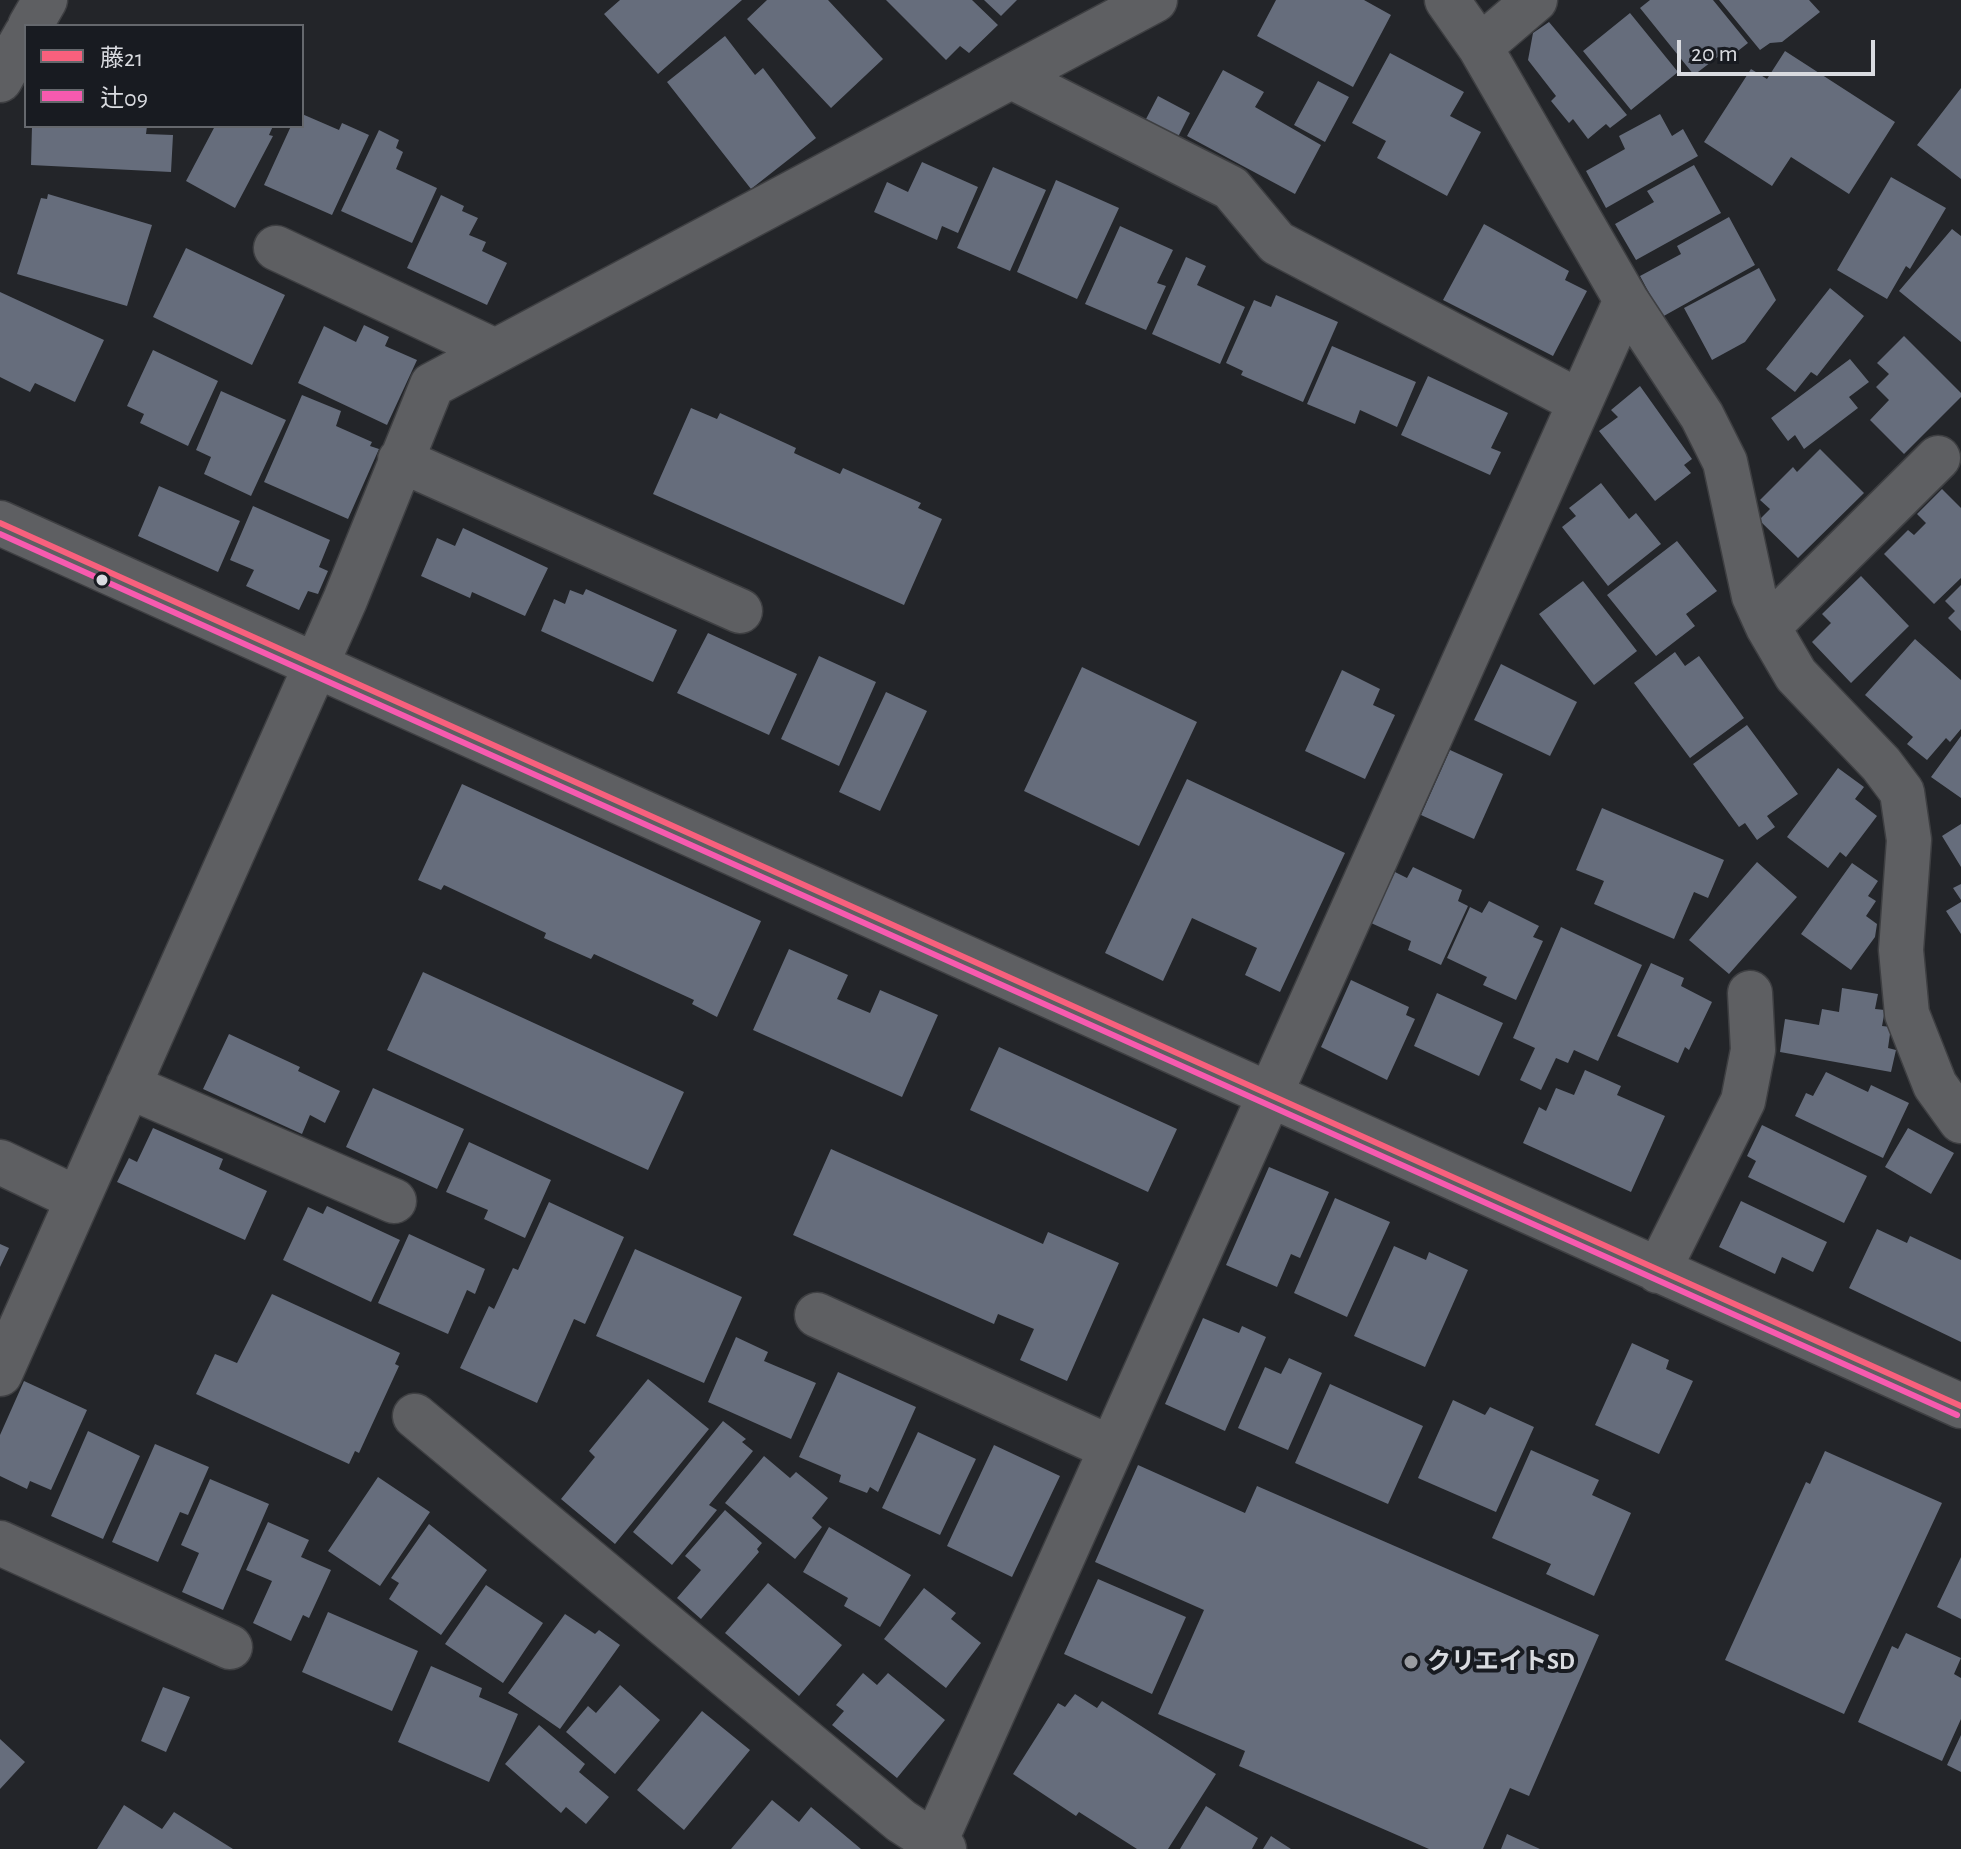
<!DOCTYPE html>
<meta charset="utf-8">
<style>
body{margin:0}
#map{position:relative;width:1961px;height:1849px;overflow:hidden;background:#232529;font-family:"Alegreya Sans","Noto Sans JP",sans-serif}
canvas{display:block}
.legend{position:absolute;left:24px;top:24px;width:280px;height:104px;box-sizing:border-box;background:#181b21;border:2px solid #65686d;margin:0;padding:10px 14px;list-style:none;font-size:24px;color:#d9dbe0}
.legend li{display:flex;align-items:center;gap:16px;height:40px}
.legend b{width:40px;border:2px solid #65686d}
.scale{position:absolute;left:1677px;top:40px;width:198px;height:36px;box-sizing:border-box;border:4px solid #d9dbe0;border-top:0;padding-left:10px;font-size:24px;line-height:28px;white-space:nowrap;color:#d9dbe0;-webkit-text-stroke:6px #181b21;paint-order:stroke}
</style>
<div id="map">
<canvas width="1961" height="1849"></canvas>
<ul class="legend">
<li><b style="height:10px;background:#f8607d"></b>藤21</li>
<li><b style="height:10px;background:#f75aaf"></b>辻09</li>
</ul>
<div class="scale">20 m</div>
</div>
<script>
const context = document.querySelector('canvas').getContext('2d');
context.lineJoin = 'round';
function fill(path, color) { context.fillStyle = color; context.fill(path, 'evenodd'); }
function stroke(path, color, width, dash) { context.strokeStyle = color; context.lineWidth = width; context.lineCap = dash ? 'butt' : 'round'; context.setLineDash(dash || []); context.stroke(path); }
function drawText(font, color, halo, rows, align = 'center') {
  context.font = font + ' "Alegreya Sans","Noto Sans JP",sans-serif'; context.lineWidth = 8; context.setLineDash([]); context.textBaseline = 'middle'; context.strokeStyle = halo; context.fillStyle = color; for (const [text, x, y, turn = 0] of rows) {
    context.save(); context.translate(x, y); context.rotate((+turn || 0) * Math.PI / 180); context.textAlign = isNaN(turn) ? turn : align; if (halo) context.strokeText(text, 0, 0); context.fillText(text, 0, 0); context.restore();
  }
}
fill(new Path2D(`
 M620 0H742L658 74 604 14Z
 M767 0H828L883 59 831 108 747 19Z
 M886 0H972L998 25 969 53 960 46 946 60Z
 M984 0H1017L1001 16Z
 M1276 0H1364L1391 15 1353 87 1257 36Z
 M1650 0H1713L1748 43 1724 62 1719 56 1694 75 1640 8Z
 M1719 0H1809L1820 12 1782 42 1770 43 1760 50Z
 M1630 13 1678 72 1631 110 1583 51Z
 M1549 22 1627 115 1610 128 1606 124 1588 139 1573 119 1569 123 1551 101 1556 96 1528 60 1533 33Z
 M725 36 755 75 763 68 816 138 751 189 667 82Z
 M1785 51 1895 122 1849 194 1791 157 1772 186 1704 142 1751 69 1767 79Z
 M1390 53 1464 92 1450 116 1481 132 1447 196 1377 158 1386 141 1352 123Z
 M1223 70 1264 92 1255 107 1321 145 1295 194 1187 136Z
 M1318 81 1349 97 1325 142 1294 125Z
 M1961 88V179L1917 145Z
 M1158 96 1190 113 1178 137 1146 119Z
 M302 114 339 130 342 123 369 135 332 215 264 185 291 126H302Z
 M1660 114 1672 136 1683 129 1698 156 1606 208 1586 171 1625 149 1619 136Z
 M32 126H147L146 134 173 135 171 172 31 165Z
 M215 126H273L269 135 273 136 235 208 186 181Z
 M379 130 399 140 396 148 403 152 396 169 437 188 412 243 341 211Z
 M922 162 978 187 958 233 942 226 937 240 874 212 887 182 908 192Z
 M1694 165 1721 213 1636 260 1615 224 1654 202 1647 191Z
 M993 167 1046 190 1010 271 957 248Z
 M1891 177 1946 208 1910 269 1906 266 1887 299 1837 270Z
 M1056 180 1119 208 1077 299 1017 272Z
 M48 194 152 225 127 306 17 274 41 198 47 199Z
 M441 195 464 206 462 211 478 218 469 235 486 242 482 251 507 263 487 305 407 268Z
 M1729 217 1755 265 1662 317 1640 276 1681 254 1677 246Z
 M1484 224 1569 271 1565 280 1587 291 1553 356 1443 300Z
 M1120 226 1173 250 1157 283 1166 286 1146 330 1085 304Z
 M1952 229 1961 236V342L1899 291Z
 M186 248 285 295 252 365 153 317Z
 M1186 257 1206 266 1197 285 1245 307 1220 364 1152 334Z
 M1759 268 1776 300 1745 342 1712 360 1684 308Z
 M1830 288 1864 316 1817 376 1811 372 1795 392 1766 369Z
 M0 292 104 340 75 402 35 383 30 392 0 377Z
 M1276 295 1338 322 1303 402 1241 375 1243 371 1226 363 1254 300 1271 307Z
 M364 325 389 337 385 346 417 360 387 425 298 383 324 326 356 342Z
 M1904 336 1961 393V397L1904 454 1870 420 1889 400 1876 387 1889 374 1877 363Z
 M1332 346 1416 382 1397 427 1360 410 1355 424 1307 404Z
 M153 350 218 381 188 446 140 423 144 414 127 406Z
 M1850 359 1869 382 1849 397 1858 408 1804 449 1795 435 1788 441 1771 418Z
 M1428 376 1508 413 1491 448 1501 452 1490 475 1401 435Z
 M1640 386 1692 459 1684 465 1691 473 1655 501 1599 431 1618 417 1611 410Z
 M221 391 286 420 251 496 204 474 211 457 196 450Z
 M302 395 341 411 336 426 372 442 370 446 379 449 348 519 264 482Z
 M691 408 717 419 720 413 796 448 794 453 840 474 843 468 921 503 918 508 942 519 904 605 653 494Z
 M1820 449 1864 493 1798 558 1759 520 1770 509 1760 500 1793 467 1797 472Z
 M1601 483 1629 519 1636 513 1661 544 1608 586 1562 527 1576 516 1569 508Z
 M159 486 240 521 218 572 138 536Z
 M1942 489 1961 508V578L1934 604 1884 554 1908 530 1914 535 1926 523 1917 514Z
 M253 506 330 540 319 567 328 571 318 594 308 591 299 610 246 586 254 570 230 560Z
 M463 528 548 568 525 616 472 592 470 598 421 576 437 538 455 546Z
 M1677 541 1717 591 1686 614 1695 626 1656 656 1607 595Z
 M1861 576 1909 626 1851 683 1812 642 1831 623 1822 614Z
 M1583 581 1637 651 1594 685 1539 614Z
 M1961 585V631L1948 618 1955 611 1945 601Z
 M586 589 677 630 653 682 541 631 554 599 565 604 570 590 583 595Z
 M708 633 797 674 769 735 677 693Z
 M1915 639 1961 680V729L1950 742 1946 738 1927 760 1907 744 1913 737 1865 695Z
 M1675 652 1685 666 1699 656 1744 718 1690 758 1634 683Z
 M819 656 876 682 839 766 781 739Z
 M1501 664 1577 702 1550 756 1474 720Z
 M1082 667 1197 722 1139 846 1024 791Z
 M1342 670 1380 689 1373 705 1395 715 1365 779 1305 751Z
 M886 692 927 711 880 811 839 792Z
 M1747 725 1798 794 1767 816 1775 827 1757 840 1745 823 1739 827 1693 764Z
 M1961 736V798L1931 777Z
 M1450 750 1503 774 1474 839 1421 815Z
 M1838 768 1864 787 1855 799 1877 816 1846 857 1840 852 1828 868 1787 837Z
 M1187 779 1345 853 1280 992 1245 975 1257 948 1192 918 1163 981 1105 953Z
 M462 784 761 921 717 1017 692 1004 694 1000 594 954 591 959 544 938 546 933 444 885 441 890 418 880Z
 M1602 808 1724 860 1708 898 1694 892 1674 939 1594 904 1604 881 1576 870Z
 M1961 824V867L1942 836Z
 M1757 862 1797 897 1729 974 1689 940Z
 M1852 863 1878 881 1868 896 1876 901 1866 916 1877 924 1875 937 1851 970 1801 934Z
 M1413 867 1462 890 1458 901 1468 906 1441 965 1408 950 1411 941 1371 923 1395 872 1407 878Z
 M1961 884V900L1953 888Z
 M1489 901 1539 926 1533 937 1543 941 1516 1000 1483 985 1487 977 1447 958 1470 907 1482 913Z
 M1961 902V934L1946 911Z
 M1561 927 1642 965 1598 1061 1574 1050 1568 1063 1556 1058 1541 1090 1520 1080 1535 1048 1513 1038Z
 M789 949 848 975 837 999 870 1013 880 990 938 1015 902 1097 753 1030Z
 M1651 963 1684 978 1681 986 1712 1002 1689 1050 1685 1047 1678 1063 1617 1036Z
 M423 972 684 1092 648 1170 387 1050Z
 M1351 980 1409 1007 1406 1015 1415 1019 1387 1080 1321 1047Z
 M1842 988 1878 994 1875 1009 1885 1010 1882 1026 1891 1027 1888 1048 1896 1050 1891 1072 1780 1052 1785 1019 1819 1025 1822 1009 1839 1012Z
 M1437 993 1503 1023 1479 1076 1414 1046Z
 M229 1034 300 1067 298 1071 340 1091 325 1123 310 1115 302 1134 203 1089Z
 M999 1047 1177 1129 1148 1192 970 1110Z
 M1585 1070 1621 1086 1617 1095 1665 1116 1631 1192 1523 1143 1539 1107 1546 1111 1556 1088 1574 1095Z
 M1826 1072 1868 1092 1871 1085 1909 1103 1883 1158 1795 1116 1806 1093 1813 1096Z
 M373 1088 464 1129 437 1189 346 1147Z
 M1762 1125 1867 1176 1844 1223 1748 1177 1756 1161 1747 1156Z
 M153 1128 223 1159 219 1169 267 1191 245 1240 117 1182 129 1158 137 1162Z
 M1908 1128 1954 1153 1931 1194 1885 1167Z
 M469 1142 551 1180 525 1238 484 1219 488 1210 446 1192Z
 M831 1149 1043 1244 1048 1232 1119 1263 1067 1381 1020 1360 1034 1329 998 1314 994 1324 793 1235Z
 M1269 1167 1329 1192 1300 1258 1291 1254 1277 1287 1226 1265Z
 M1335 1198 1390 1222 1347 1317 1294 1293Z
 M1741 1201 1827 1242 1813 1272 1782 1257 1775 1274 1719 1247Z
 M549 1202 624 1237 585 1324 574 1319 537 1403 460 1368 489 1306 494 1309 513 1268 518 1270Z
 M327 1206 400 1240 371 1302 283 1260 308 1207 323 1214Z
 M1877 1229 1907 1243 1910 1236 1961 1260V1342L1849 1288Z
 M409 1234 485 1269 475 1294 467 1290 448 1334 378 1303Z
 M0 1244 9 1248 0 1267Z
 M1394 1246 1426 1260 1429 1252 1468 1270 1425 1367 1354 1336Z
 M635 1249 742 1297 704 1383 596 1336Z
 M272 1294 400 1353 395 1364 399 1366 359 1453 355 1451 349 1464 196 1394 215 1354 237 1363Z
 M1203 1318 1239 1333 1242 1326 1266 1337 1225 1431 1165 1404Z
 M736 1337 768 1352 764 1361 816 1383 791 1439 708 1402Z
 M1632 1343 1669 1360 1666 1369 1693 1381 1659 1454 1595 1425Z
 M1289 1358 1322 1373 1288 1450 1238 1428 1265 1367 1281 1374Z
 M838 1372 916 1407 878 1492 870 1487 867 1493 839 1482 841 1475 799 1457Z
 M648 1379 709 1429 615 1544 561 1499 595 1457 589 1451Z
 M24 1381 87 1410 51 1490 30 1481 27 1489 0 1476V1435Z
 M1330 1384 1423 1426 1388 1504 1295 1463Z
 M1453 1400 1485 1415 1490 1407 1534 1427 1496 1512 1418 1478Z
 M723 1421 746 1439 742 1442 753 1451 709 1505 717 1510 672 1565 633 1532Z
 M88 1431 140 1456 103 1539 51 1516Z
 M918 1432 976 1459 940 1535 882 1508Z
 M155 1444 209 1467 188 1515 180 1512 158 1562 112 1542Z
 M994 1445 1060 1476 1012 1577 947 1546Z
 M1531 1450 1599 1480 1592 1495 1631 1513 1594 1596 1546 1574 1551 1564 1492 1538Z
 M1825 1451 1942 1503 1844 1714 1725 1660 1806 1482 1810 1484Z
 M764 1456 790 1478 796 1472 828 1498 812 1518 822 1527 795 1559 725 1503Z
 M1138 1465 1245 1513 1257 1486 1599 1635 1529 1796 1510 1788 1483 1849H1429L1239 1766 1245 1751 1158 1714 1204 1610 1095 1562Z
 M378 1477 430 1512 380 1586 328 1551Z
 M210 1479 269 1504 223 1610 182 1592 199 1553 181 1545Z
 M725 1510 762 1543 757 1549 759 1552 701 1619 677 1598 701 1570 685 1556Z
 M268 1522 309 1540 301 1557 331 1570 309 1618 303 1615 291 1641 253 1623 272 1581 246 1570Z
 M429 1524 487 1570 441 1635 389 1599 399 1583 391 1578Z
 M829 1527 911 1575 880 1627 844 1606 848 1598 803 1572Z
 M1961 1557V1619L1937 1607Z
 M1098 1579 1186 1617 1152 1694 1064 1654Z
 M768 1583 842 1645 799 1696 725 1633Z
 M486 1585 543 1623 503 1683 445 1644Z
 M924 1588 956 1613 951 1619 981 1643 946 1688 884 1639Z
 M328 1612 418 1651 392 1711 302 1672Z
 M565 1614 595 1634 599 1630 620 1645 560 1729 508 1693Z
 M1906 1633 1961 1658 1954 1674 1961 1678V1719L1942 1761 1858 1722 1892 1646 1898 1649Z
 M431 1666 482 1688 479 1697 518 1714 489 1782 398 1742Z
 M863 1673 877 1685 888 1673 945 1720 897 1778 832 1725 844 1711 836 1705Z
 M620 1685 660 1720 615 1774 566 1732 588 1706 596 1713Z
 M163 1687 190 1697 166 1752 141 1741Z
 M1075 1694 1097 1708 1102 1701 1216 1774 1168 1849H1137L1079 1812 1076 1816 1013 1774 1058 1703 1065 1707Z
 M702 1711 750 1750 684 1830 637 1790Z
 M539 1725 585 1764 579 1772 609 1797 586 1824 566 1807 561 1813 505 1764Z
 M1961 1735V1772L1947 1765Z
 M0 1739 25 1762 0 1789Z
 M772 1800 799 1822 811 1807 861 1849H731Z
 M124 1805 162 1829 174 1812 233 1849H97Z
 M1206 1806 1258 1838 1252 1849H1180Z
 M1507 1834 1540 1849H1501Z
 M1271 1836 1291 1849H1263Z`), '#666d7c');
const minor = new Path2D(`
 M1447 0 1480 47 1626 300 1702 416 1725 462 1754 596 1768 627 1796 675 1881 764 1902 792 1909 840 1901 950 1907 1014 1935 1085 1961 1121
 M30 26 45 0
 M1480 47 1535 0
 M1014 78 1231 188 1277 243 1580 402
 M0 80 26 34
 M276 248 495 351
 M400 460 740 611
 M0 523 1961 1406
 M1768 627 1938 458
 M128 1086 394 1201
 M0 1162 78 1199
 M1658 1271 1743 1101 1753 1050 1750 993
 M817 1315 1111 1448
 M0 1374 345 600 432 385 1155 0
 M415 1416 901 1821 944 1849
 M0 1543 230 1647
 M934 1844 1626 300`);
stroke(minor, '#3e3f42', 47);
stroke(minor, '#5e5f62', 44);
stroke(new Path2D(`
 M0 523 1961 1406`), '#f8607d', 6);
stroke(new Path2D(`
 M0 534 1957 1415`), '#f75aaf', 6);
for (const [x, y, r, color] of [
 [102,580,7,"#d9dbe0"],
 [1411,1662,8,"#999ba0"]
]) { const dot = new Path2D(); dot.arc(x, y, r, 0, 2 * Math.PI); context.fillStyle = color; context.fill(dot); stroke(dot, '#181b21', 3); }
drawText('bold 24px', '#d9dbe0', '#181b21', [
 ["クリエイトSD",1427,1662]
], 'left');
</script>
